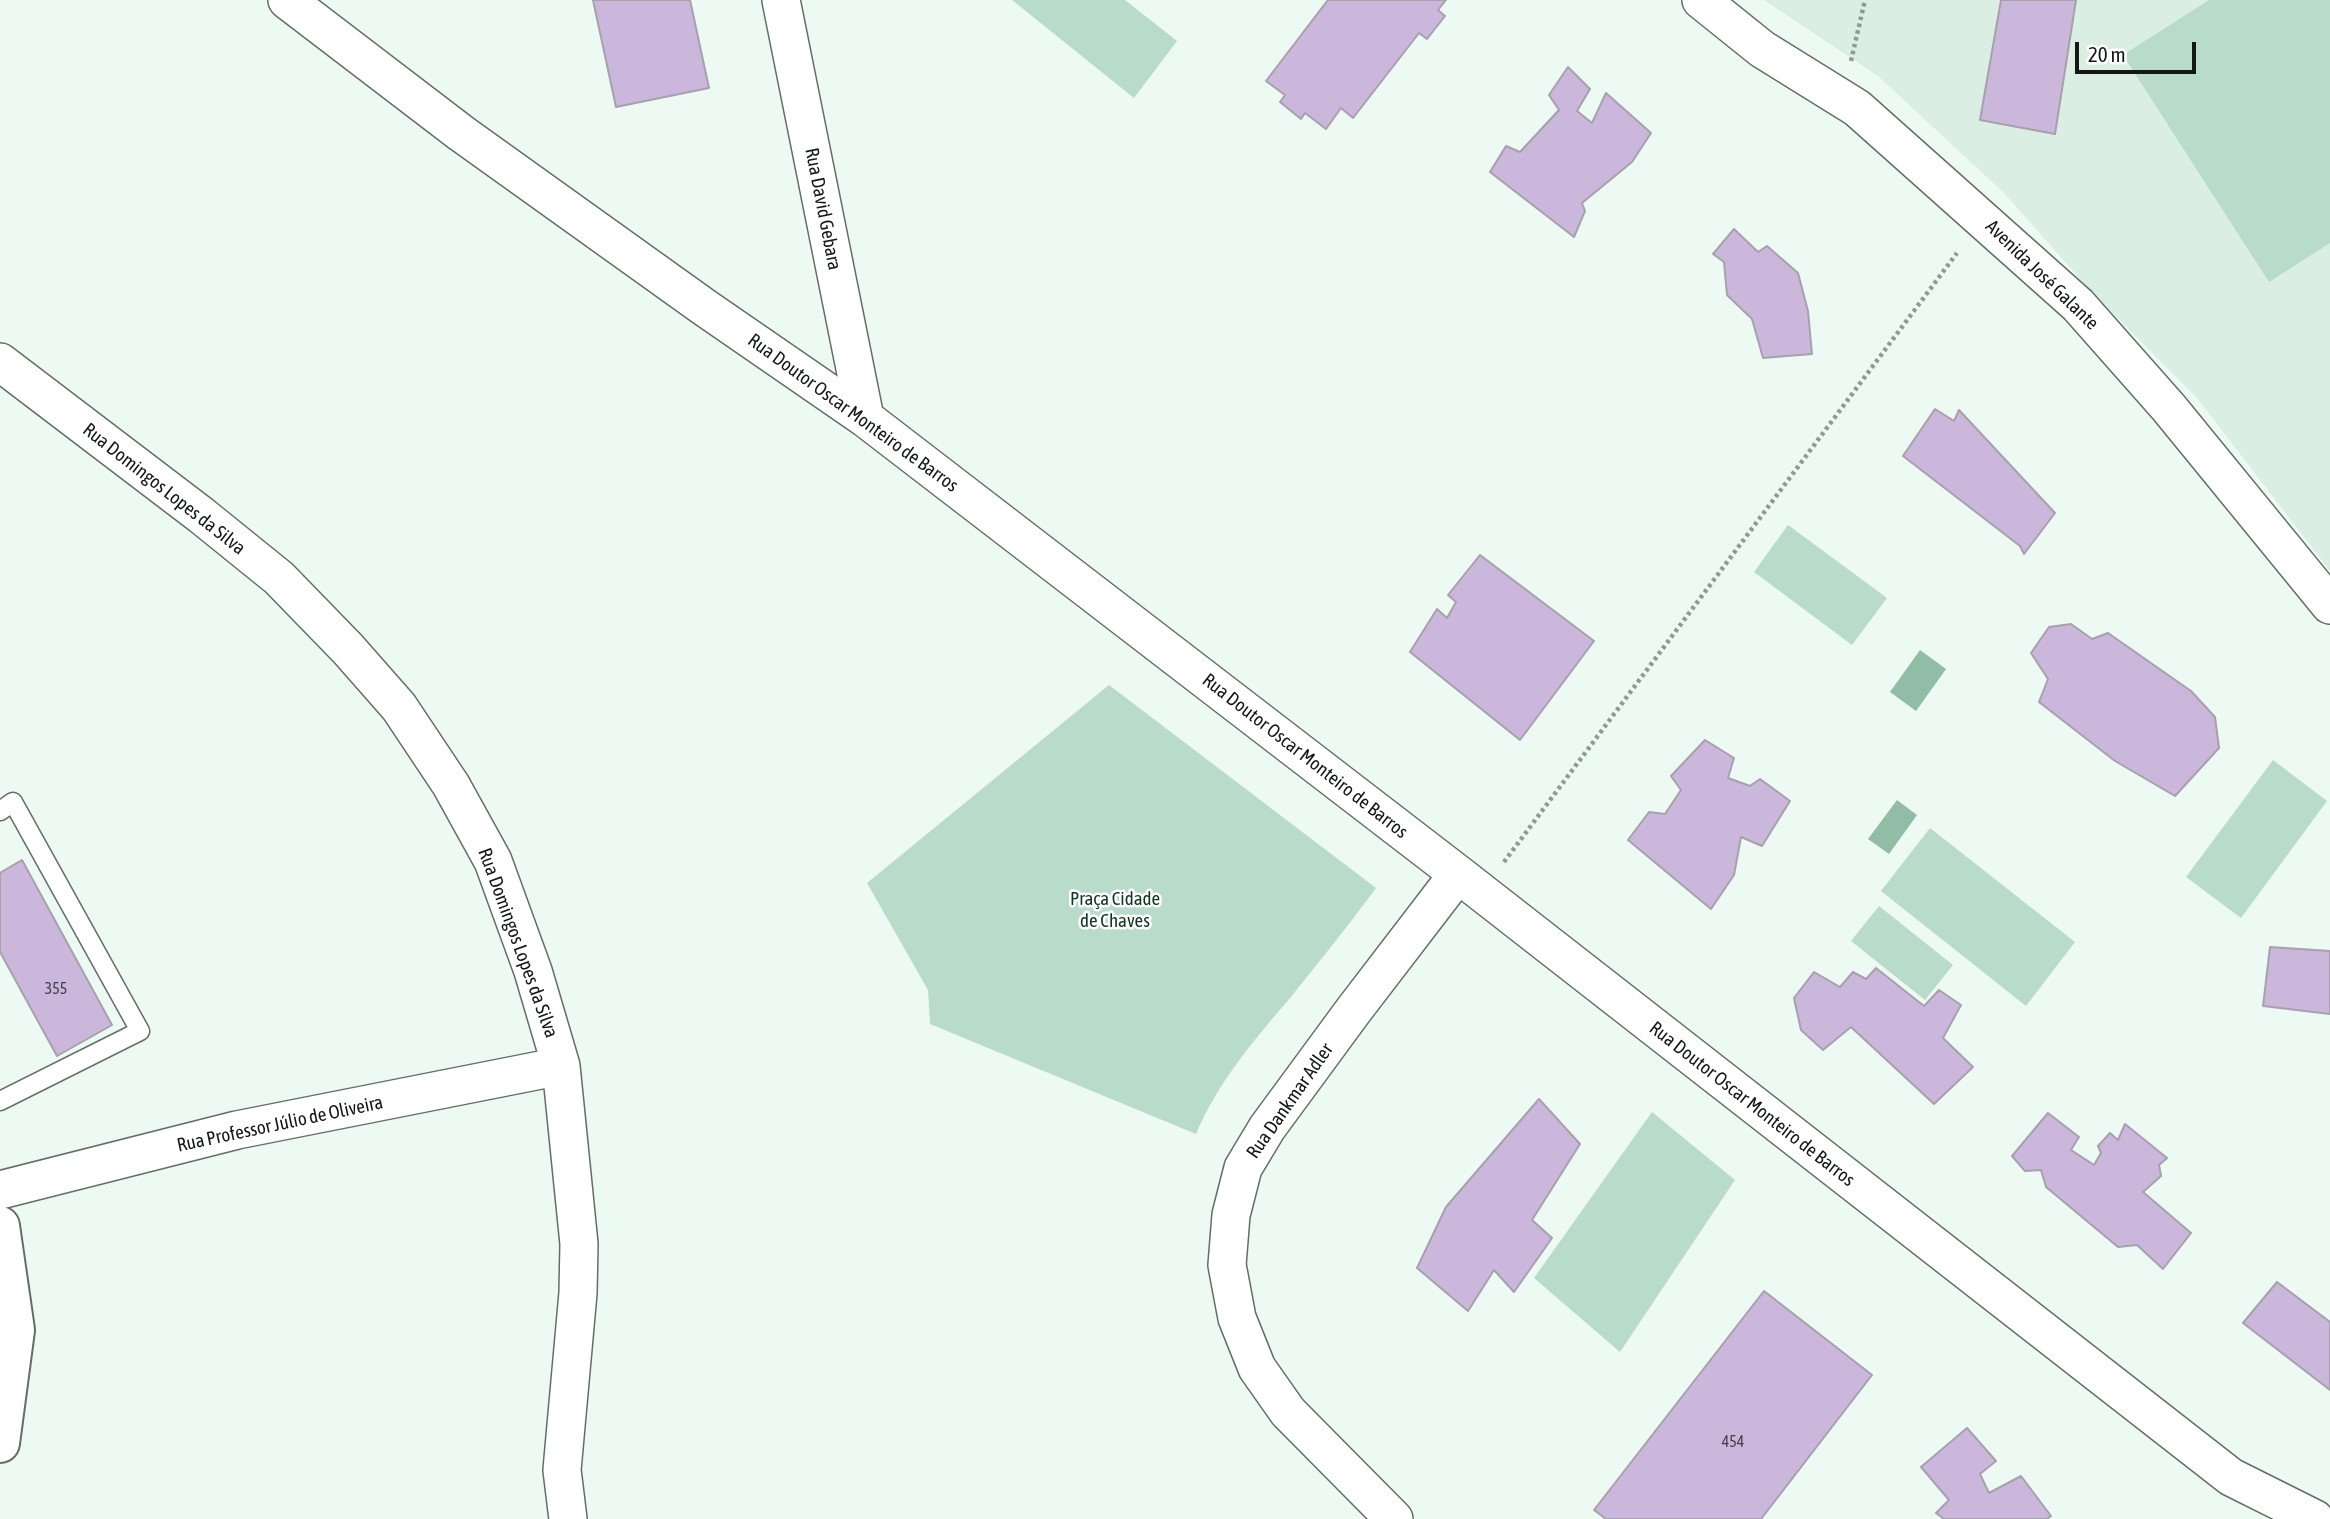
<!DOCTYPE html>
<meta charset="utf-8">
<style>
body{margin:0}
#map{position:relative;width:2330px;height:1519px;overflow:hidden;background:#edf9f3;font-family:"Asap Condensed",sans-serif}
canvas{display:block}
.scale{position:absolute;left:2075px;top:42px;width:121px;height:32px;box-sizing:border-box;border:4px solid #131715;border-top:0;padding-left:9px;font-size:21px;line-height:24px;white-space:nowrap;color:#131715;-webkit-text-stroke:5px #fff;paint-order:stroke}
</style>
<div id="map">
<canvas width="2330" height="1519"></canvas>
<div class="scale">20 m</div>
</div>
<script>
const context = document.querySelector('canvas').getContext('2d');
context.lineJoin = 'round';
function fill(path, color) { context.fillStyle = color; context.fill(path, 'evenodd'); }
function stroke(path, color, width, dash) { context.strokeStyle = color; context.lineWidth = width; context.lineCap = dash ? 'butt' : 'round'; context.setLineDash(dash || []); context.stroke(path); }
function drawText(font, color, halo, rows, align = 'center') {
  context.font = font + ' "Asap Condensed",sans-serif'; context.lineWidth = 5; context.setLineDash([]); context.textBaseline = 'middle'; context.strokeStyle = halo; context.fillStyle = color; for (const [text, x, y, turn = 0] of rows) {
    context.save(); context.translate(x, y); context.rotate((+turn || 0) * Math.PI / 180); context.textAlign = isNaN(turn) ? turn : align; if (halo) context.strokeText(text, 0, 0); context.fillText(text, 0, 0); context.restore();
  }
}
fill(new Path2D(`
 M1764 0H2330V571L2197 398 2090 290 2005 194 1878 76Z`), '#daeee3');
fill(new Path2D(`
 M1012 0H1125L1177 41 1134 98Z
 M2209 0H2330V243L2269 282 2123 55Z
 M1788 525 1887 598 1852 645 1754 572Z
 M1109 685 1376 888C1348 926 1319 962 1290 998 1254 1040 1218 1082 1196 1134L930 1024 928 990 867 883Z
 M2273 760 2327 801 2241 918 2186 877Z
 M1930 828 2075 942 2026 1006 1881 891Z
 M1879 906 1953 965 1925 1000 1851 941Z
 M1652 1112 1735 1180 1620 1352 1534 1278Z`), '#b8dcc9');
fill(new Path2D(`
 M1920 650 1946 669 1916 711 1890 692Z
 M1897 800 1917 815 1889 854 1868 839Z`), '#91bda6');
const building = new Path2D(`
 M593 0H690L709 88 616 107Z
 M1328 0H1446L1438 10 1445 16 1427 39 1419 33 1353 118 1341 108 1326 129 1305 113 1301 119 1280 102 1285 95 1266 81Z
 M2001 0H2076L2055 134 1980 120Z
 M1568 67 1590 89 1577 111 1592 123 1606 93 1651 133 1632 162 1582 203 1585 211 1574 237 1490 172 1506 146 1520 152 1559 110 1549 95Z
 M1734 229 1758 252 1767 246 1798 273 1808 311 1812 354 1763 358 1752 319 1727 295 1724 262 1713 254Z
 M1935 409 1954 421 1959 410 2055 513 2024 554 2020 546 1903 456Z
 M1480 555 1594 641 1520 740 1410 652 1437 609 1447 618 1456 602 1448 595Z
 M2071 624 2092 639 2108 633 2191 691 2215 717 2219 748 2175 796 2115 761 2039 702 2048 679 2031 653 2049 627Z
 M1705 740 1734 758 1728 778 1750 786 1760 779 1790 801 1762 846 1741 837 1734 875 1711 909 1628 840 1649 812 1665 814 1681 790 1671 776Z
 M22 860 112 1025 57 1056 0 952V873Z
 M2270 947 2330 951V1014L2263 1006Z
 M1876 968 1924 1006 1939 990 1961 1005 1943 1038 1973 1067 1934 1104 1851 1027 1823 1050 1801 1030 1794 998 1814 972 1840 987 1853 972 1866 979Z
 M1539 1099 1580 1144 1532 1220 1552 1238 1514 1292 1494 1270 1468 1311 1417 1268 1446 1207Z
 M2048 1113 2079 1137 2071 1150 2094 1165 2101 1153 2098 1146 2110 1133 2118 1140 2125 1124 2167 1158 2159 1165 2161 1176 2143 1192 2191 1233 2163 1269 2137 1245 2118 1247 2046 1187 2041 1170 2025 1171 2012 1156Z
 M2277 1282 2330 1322V1390L2243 1323Z
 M1764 1291 1872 1375 1761 1519H1606L1594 1510Z
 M1967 1428 1996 1461 1980 1474 1989 1493 2021 1476 2051 1516 2047 1519H1944L1936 1513 1949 1500 1921 1467Z`);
fill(building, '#cbb7dc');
stroke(building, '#a6a1ab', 2);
const service = new Path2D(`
 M0 811 13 802 140 1031 0 1101`);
const minor = new Path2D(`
 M287 0 461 133 704 307 865 418 1458 874 2231 1477 2315 1519
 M781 0 865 418
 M1701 0 1762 49 1857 108 2078 305 2169 408 2330 605
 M0 362 201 515 279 578 348 649 399 707 451 785 493 861 533 971 561 1066 579 1244 578 1293 562 1470 568 1519
 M0 1190 237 1130 561 1066
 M1394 1519 1288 1412 1257 1368 1237 1318 1227 1265 1231 1215 1243 1168 1267 1128 1353 1011 1458 874`);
const tertiary = new Path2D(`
 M0 1226 15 1330 0 1443`);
stroke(service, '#636e68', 21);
stroke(minor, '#636e68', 40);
stroke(tertiary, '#636e68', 42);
stroke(new Path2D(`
 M1851 61 1865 0
 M1504 862 1957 253`), '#919995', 4.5, [3.5, 3.5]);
stroke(service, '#fff', 18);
stroke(minor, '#fff', 37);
stroke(tertiary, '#fff', 38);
drawText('16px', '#413f47', null, [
 ["355",56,989],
 ["454",1733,1442]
]);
drawText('19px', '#131715', '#fff', [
 ["Rua David Gebara",823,209,79],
 ["Avenida José Galante",2042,275,44],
 ["Rua Doutor Oscar Monteiro de Barros",853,413,36],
 ["Rua Domingos Lopes da Silva",164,489,38],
 ["Rua Doutor Oscar Monteiro de Barros",1305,756,38],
 ["Rua Domingos Lopes da Silva",518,943,70],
 ["Rua Dankmar Adler",1290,1101,-55],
 ["Rua Doutor Oscar Monteiro de Barros",1752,1104,38],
 ["Rua Professor Júlio de Oliveira",280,1124,-12]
]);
drawText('19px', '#0f3525', '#fff', [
 ["Praça Cidade",1115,899],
 ["de Chaves",1115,921]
]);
</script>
